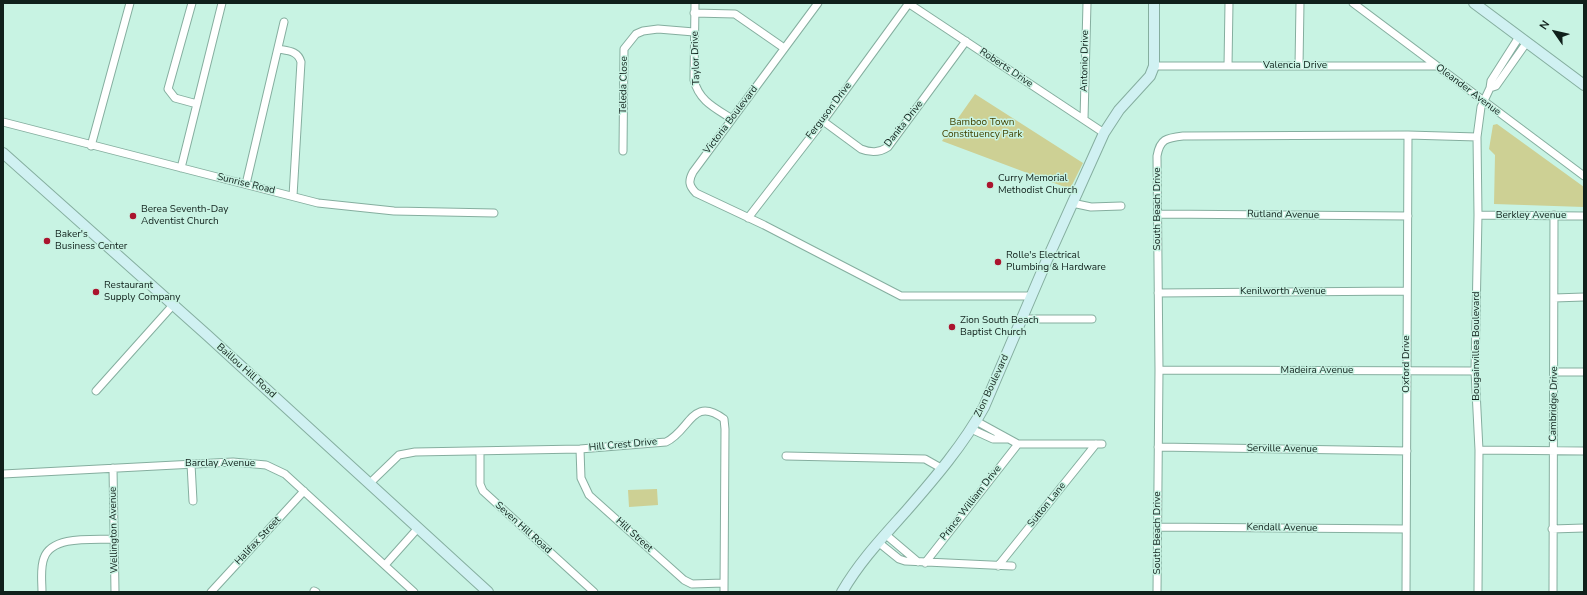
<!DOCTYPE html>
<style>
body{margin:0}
#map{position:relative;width:1587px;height:595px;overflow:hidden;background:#c8f3e3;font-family:"Nunito Sans",sans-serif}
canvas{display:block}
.frame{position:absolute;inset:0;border:4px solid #10201b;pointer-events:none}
.north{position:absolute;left:1535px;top:12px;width:40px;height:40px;-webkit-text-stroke:3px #c8f3e3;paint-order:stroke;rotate:304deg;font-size:11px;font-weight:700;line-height:16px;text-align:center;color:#10201b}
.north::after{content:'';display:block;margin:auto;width:14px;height:18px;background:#10201b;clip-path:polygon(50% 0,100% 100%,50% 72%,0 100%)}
</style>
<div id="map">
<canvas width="1587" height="595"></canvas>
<div class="frame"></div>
<div class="north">N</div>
</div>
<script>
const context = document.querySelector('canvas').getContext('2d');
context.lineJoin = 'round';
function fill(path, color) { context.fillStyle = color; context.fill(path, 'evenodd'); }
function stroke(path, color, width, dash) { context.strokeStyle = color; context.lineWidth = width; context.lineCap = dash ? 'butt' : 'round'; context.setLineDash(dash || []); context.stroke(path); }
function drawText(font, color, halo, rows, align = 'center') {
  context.font = font + ' "Nunito Sans",sans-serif'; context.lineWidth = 3; context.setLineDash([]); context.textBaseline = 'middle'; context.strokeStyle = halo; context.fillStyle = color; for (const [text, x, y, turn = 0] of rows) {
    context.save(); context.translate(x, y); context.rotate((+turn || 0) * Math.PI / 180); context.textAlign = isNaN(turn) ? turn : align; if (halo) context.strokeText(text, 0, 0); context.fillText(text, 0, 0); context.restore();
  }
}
fill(new Path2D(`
 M975 94 1083 163 1070 189 942 141Z
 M1497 124 1584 187V207L1494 204 1495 155 1489 149 1493 125Z
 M657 489 658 505 629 507 628 490Z`), '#cdd094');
const minor = new Path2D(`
 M192 3 168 89 175 98 197 104
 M695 3 694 80C699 101 715 108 732 119
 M818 3 693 172C688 181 689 186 696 193L764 225 901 296H1032
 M908 3 1104 133
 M1353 3 1584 176
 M694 13 735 14 784 48
 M278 49C289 51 298 51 301 62L293 196
 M1154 66H1437
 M1228 66 1229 3
 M1299 66 1300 3
 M1490 88 1496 86 1527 42
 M1084 119 1087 3
 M823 121 861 149C871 153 879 153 888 147L966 41
 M3 122 318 203 394 211 494 213
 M91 146 130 3
 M623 151 624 49 636 34 643 31 658 29 694 32
 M181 168 222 3
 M246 184 284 22
 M1072 203 1091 207 1121 206
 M1158 214 1408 216
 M1478 215 1584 216
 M748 218 823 121 909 3
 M1158 293 1407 291
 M1554 298 1584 297
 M1022 319H1092
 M1159 370 1475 371
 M1554 372H1584
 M96 391 173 305
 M976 421 1018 444H1102
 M971 429 993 439H1008
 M1158 447 1407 451
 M580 449 581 478 589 495 684 580 692 584 724 583
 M1479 450 1584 451
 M480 452V484L483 491 594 592
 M786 456 925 459 941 468
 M191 464 193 501
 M113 468 115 592
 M3 474 233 462 266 465 285 474 414 592
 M370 483 399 455 415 452 580 449 666 442C690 431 692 395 724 419L725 429 724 592
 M1158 527 1406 529
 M1552 529 1584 528
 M885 534 918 562
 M878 542 899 559 905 561 1012 566
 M925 563 1018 444
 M385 565 418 528
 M998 566 1096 444
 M314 591 316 592
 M42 592C42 581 40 568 44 558 52 535 94 540 114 539
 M211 592 304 491
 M1157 592 1159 370 1157 156C1160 139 1166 138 1183 136L1408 135 1477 137
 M1406 592 1408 135
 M1478 592 1479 450 1475 371 1478 215 1477 137 1481 107 1490 88 1491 81 1519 37
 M1553 592 1554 215`);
const secondary = new Path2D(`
 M1474 3 1584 85
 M3 153 207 335 488 592
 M842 592C860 561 883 537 907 510 934 479 964 444 984 407L1046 262 1104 133 1119 110 1150 76 1154 66V3`);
stroke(minor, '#85ae9f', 9);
stroke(secondary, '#85ae9f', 12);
stroke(minor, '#fff', 7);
stroke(secondary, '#d0f1f2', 10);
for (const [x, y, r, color] of [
 [990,185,4,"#aa142e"],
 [133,216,4,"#aa142e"],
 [47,241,4,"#aa142e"],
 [998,262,4,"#aa142e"],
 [96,292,4,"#aa142e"],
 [952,327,4,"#aa142e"]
]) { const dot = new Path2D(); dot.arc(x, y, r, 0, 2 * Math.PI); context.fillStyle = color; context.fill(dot); stroke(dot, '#c8f3e3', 1.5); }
drawText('10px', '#10201b', '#c8f3e3', [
 ["Taylor Drive",696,58,-92],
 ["Antonio Drive",1085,61,-89],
 ["Valencia Drive",1295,66],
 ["Roberts Drive",1006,68,34],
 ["Teleda Close",624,85,-89],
 ["Oleander Avenue",1468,90,37],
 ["Ferguson Drive",829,111,-53],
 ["Victoria Boulevard",731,120,-53],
 ["Danita Drive",904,124,-52],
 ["Sunrise Road",246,184,14],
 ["South Beach Drive",1158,209,-90],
 ["Rutland Avenue",1283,215,1],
 ["Berkley Avenue",1531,216],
 ["Kenilworth Avenue",1283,292],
 ["Bougainvillea Boulevard",1477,346,-90],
 ["Oxford Drive",1407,364,-90],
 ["Baillou Hill Road",246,371,42],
 ["Madeira Avenue",1317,371],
 ["Zion Boulevard",992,386,-65],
 ["Cambridge Drive",1554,404,-89],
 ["Hill Crest Drive",623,445,-5],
 ["Serville Avenue",1282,449,1],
 ["Barclay Avenue",220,464],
 ["Prince William Drive",971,503,-52],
 ["Sutton Lane",1047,505,-51],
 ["Seven Hill Road",523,528,42],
 ["Kendall Avenue",1282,528,1],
 ["Wellington Avenue",114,530,-91],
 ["South Beach Drive",1158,533,-90],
 ["Hill Street",634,535,42],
 ["Halifax Street",258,541,-47]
]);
drawText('10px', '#424200', '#c8f3e3', [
 ["Bamboo Town",982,123],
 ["Constituency Park",982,135]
]);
drawText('10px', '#10201b', '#c8f3e3', [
 ["Curry Memorial",998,179],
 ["Methodist Church",998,191],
 ["Berea Seventh-Day",141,210],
 ["Adventist Church",141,222],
 ["Baker's",55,235],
 ["Business Center",55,247],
 ["Rolle's Electrical",1006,256],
 ["Plumbing & Hardware",1006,268],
 ["Restaurant",104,286],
 ["Supply Company",104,298],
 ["Zion South Beach",960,321],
 ["Baptist Church",960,333]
], 'left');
</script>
